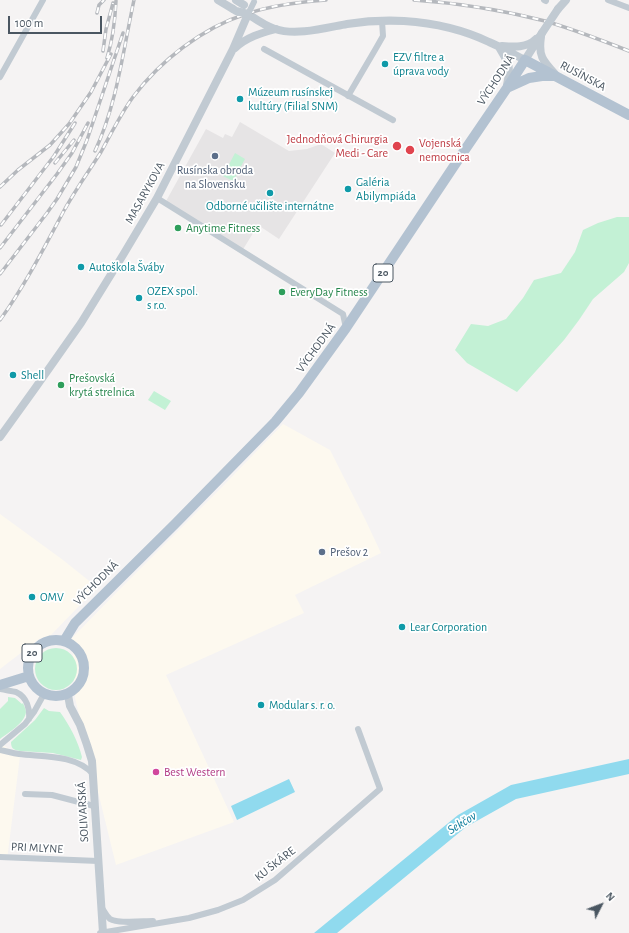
<!DOCTYPE html>
<meta charset="utf-8">
<style>
body{margin:0}
#map{position:relative;width:629px;height:933px;overflow:hidden;background:#f5f3f3;font-family:"Alegreya Sans",sans-serif}
canvas{display:block}
.north{position:absolute;left:581px;top:885px;width:40px;height:40px;-webkit-text-stroke:3px #fff;paint-order:stroke;rotate:48deg;font-size:11px;font-weight:700;line-height:16px;text-align:center;color:#4a5661}
.north::after{content:'';display:block;margin:auto;width:14px;height:18px;background:#4a5661;clip-path:polygon(50% 0,100% 100%,50% 72%,0 100%)}
.scale{position:absolute;left:8px;top:16px;width:94px;height:18px;box-sizing:border-box;border:2px solid #4a5661;border-top:0;padding-left:5px;font-size:12px;line-height:14px;white-space:nowrap;color:#4a5661;-webkit-text-stroke:3px #fff;paint-order:stroke}
</style>
<div id="map">
<canvas width="629" height="933"></canvas>
<div class="north">N</div>
<div class="scale">100 m</div>
</div>
<script>
const context = document.querySelector('canvas').getContext('2d');
context.lineJoin = 'round';
function fill(path, color) { context.fillStyle = color; context.fill(path, 'evenodd'); }
function stroke(path, color, width, dash) { context.strokeStyle = color; context.lineWidth = width; context.lineCap = dash ? 'butt' : 'round'; context.setLineDash(dash || []); context.stroke(path); }
function drawText(font, color, halo, rows, align = 'center') {
  context.font = font + ' "Alegreya Sans",sans-serif'; context.lineWidth = 3.5; context.setLineDash([]); context.textBaseline = 'middle'; context.strokeStyle = halo; context.fillStyle = color; for (const [text, x, y, turn = 0] of rows) {
    context.save(); context.translate(x, y); context.rotate((+turn || 0) * Math.PI / 180); context.textAlign = isNaN(turn) ? turn : align; if (halo) context.strokeText(text, 0, 0); context.fillText(text, 0, 0); context.restore();
  }
}
fill(new Path2D(`
 M283 424 330 450 365 519 381 553 295 595 304 613 166 675 234 822 116 865 75 698 72 638 113 596 222 487Z
 M0 514 63 560 98 588 84 601 51 635 39 639 0 669Z
 M0 743 20 756 7 860H0Z`), '#fdf9ef');
fill(new Path2D(`
 M240 122 289 151 307 149 321 144 335 153 279 239 258 225 242 251 165 203 206 129 223 138 225 134 232 137Z`), '#e6e4e5');
fill(new Path2D(`
 M235 153 245 159 233 181 223 176Z
 M617 217H629V263L624 272 593 299 579 320 564 340 517 392 467 363 455 350 471 324 488 326 506 319 523 298 534 280 561 273 575 252 583 230 598 223Z
 M154 391 171 401 165 410 148 400Z
 M35 669a21 21 0 1 1 42 0a21 21 0 1 1-42 0Z
 M8 697 15 698 22 704 23 703C24 706 26 709 26 712 25 723 8 733 0 739V709L8 701Z
 M44 708 49 711 60 712C70 726 78 741 82 757L81 760 53 753 20 751C14 750 11 749 11 742L35 720Z`), '#c3f1d5');
fill(new Path2D(`
 M629 759V774L516 799 466 827 337 933H314L458 815 511 785Z
 M289 779 295 792 237 820 231 806Z`), '#90daee');
stroke(new Path2D(`
 M544 0 546 1
 M608 0 629 8
 M264 49 393 120
 M0 77 43 0
 M348 96 375 50 383 36 382 21
 M157 198 343 314 346 328
 M0 689C5 690 11 691 16 692 27 697 30 709 29 719
 M0 745 25 724 34 712 44 694
 M0 750C6 751 12 753 19 754 43 757 75 754 93 774
 M25 794 52 795 94 806
 M0 857 98 861
 M102 908C105 912 106 916 110 919 118 924 143 921 153 921
 M100 933 189 918 218 910 243 900 275 880 380 789 358 729`), '#c1cad2', 6);
stroke(new Path2D(`
 M218 0 233 9
 M236 0 244 5
 M558 9 566 0
 M541 37C538 56 543 61 555 74
 M502 46C514 47 527 48 536 39
 M499 47C509 64 511 65 507 85
 M235 48C247 37 261 33 276 29
 M0 437 36 387 81 323 123 255 157 198 233 49 248 14C257 20 265 26 275 29 296 36 325 28 347 24 366 21 385 20 404 21 434 23 462 29 489 42 501 47 513 54 525 60L542 33
 M68 695 70 706 80 725 87 745 92 761 103 933`), '#c1cad2', 8);
stroke(new Path2D(`
 M507 88 529 78 542 76H555
 M28 668a28 28 0 1 1 56 0a28 28 0 1 1-56 0Z
 M64 641 75 623 175 524 275 422 299 393 346 328 460 157 507 88 525 60 629 115
 M0 685 29 676`), '#b3c2d1', 10);
const rail = new Path2D(`
 M414 0C458 3 502 10 545 21 573 29 601 40 629 51
 M97 13 99 5 104 0
 M103 51 106 29 113 3
 M107 58C113 39 115 21 116 1
 M95 151C117 104 123 51 134 0
 M55 163 74 140
 M0 187 18 170 50 145 69 124 91 92 111 54
 M65 209C76 189 89 171 101 152 111 134 120 115 133 97 160 61 202 28 246 14 272 5 299 2 326 0
 M1 225 54 156 75 123
 M0 248 57 174 72 153 88 123
 M0 274 47 213 57 199 76 167 87 140 123 33
 M0 320C26 284 46 244 67 205`);
stroke(rail, '#b5b8bd', 3.5);
stroke(rail, '#fff', 2, [6]);
stroke(new Path2D(`
 M248 14 254 2`), '#c1cad2', 6);
stroke(new Path2D(`
 M233 9 236 11 248 14
 M542 33 558 9`), '#c1cad2', 8);
for (const [x, y, r, color] of [
 [385,64,4,"#0f9aa8"],
 [240,99,4,"#0f9aa8"],
 [397,146,5,"#e0444e"],
 [410,150,5,"#e0444e"],
 [215,156,4,"#5c6f8a"],
 [348,189,4,"#0f9aa8"],
 [270,193,4,"#0f9aa8"],
 [178,228,4,"#2e9e5b"],
 [81,267,4,"#0f9aa8"],
 [282,292,4,"#2e9e5b"],
 [139,298,4,"#0f9aa8"],
 [13,375,4,"#0f9aa8"],
 [61,385,4,"#2e9e5b"],
 [322,552,4,"#5c6f8a"],
 [32,597,4,"#0f9aa8"],
 [402,627,4,"#0f9aa8"],
 [261,705,4,"#0f9aa8"],
 [156,772,4,"#d1479c"]
]) { const dot = new Path2D(); dot.arc(x, y, r, 0, 2 * Math.PI); context.fillStyle = color; context.fill(dot); stroke(dot, '#fff', 1.5); }
for (const [x, y, w] of [
 [383,273,20],
 [32,653,20]
]) { const box = new Path2D(); box.roundRect(x - w / 2, y - 9, w, 18, 3); context.fillStyle = '#fff'; context.fill(box); stroke(box, '#4a5661', 1); }
drawText('bold 11px', '#4a5661', null, [
 ["20",383,273],
 ["20",32,653]
]);
drawText('12px', '#0d838f', '#fff', [
 ["EZV filtre a",393,57],
 ["úprava vody",393,71],
 ["Múzeum rusínskej",248,92],
 ["kultúry (Filial SNM)",248,106],
 ["Galéria",356,182],
 ["Abilympiáda",356,196],
 ["Odborné učilište internátne",270,206,"center"],
 ["Autoškola Šváby",89,267],
 ["OZEX spol.",147,291],
 ["s r.o.",147,305],
 ["Shell",21,375],
 ["OMV",40,597],
 ["Lear Corporation",410,627],
 ["Modular s. r. o.",269,705]
], 'left');
drawText('12px', '#4a5661', '#fff', [
 ["RUSÍNSKA",583,76,28],
 ["VÝCHODNÁ",496,80,-57],
 ["MASARYKOVA",145,193,-61],
 ["VÝCHODNÁ",316,348,-54],
 ["VÝCHODNÁ",96,583,-45],
 ["SOLIVARSKÁ",83,812,-93],
 ["PRI MLYNE",37,848,3],
 ["KU ŠKÁRE",275,864,-38]
]);
drawText('12px', '#be3a42', '#fff', [
 ["Jednodňová Chirurgia",388,139],
 ["Medi - Care",388,153],
 ["Vojenská",419,143,"left"],
 ["nemocnica",419,157,"left"]
], 'right');
drawText('12px', '#4e5e75', '#fff', [
 ["Rusínska obroda",215,170],
 ["na Slovensku",215,184],
 ["Prešov 2",330,552,"left"]
]);
drawText('12px', '#27864d', '#fff', [
 ["Anytime Fitness",186,228],
 ["EveryDay Fitness",290,292],
 ["Prešovská",69,378],
 ["krytá strelnica",69,392]
], 'left');
drawText('12px', '#b23c85', '#fff', [
 ["Best Western",164,772]
], 'left');
drawText('italic 13px', '#0c7c9b', '#fff', [
 ["Sekčov",462,823,-32]
]);
</script>
